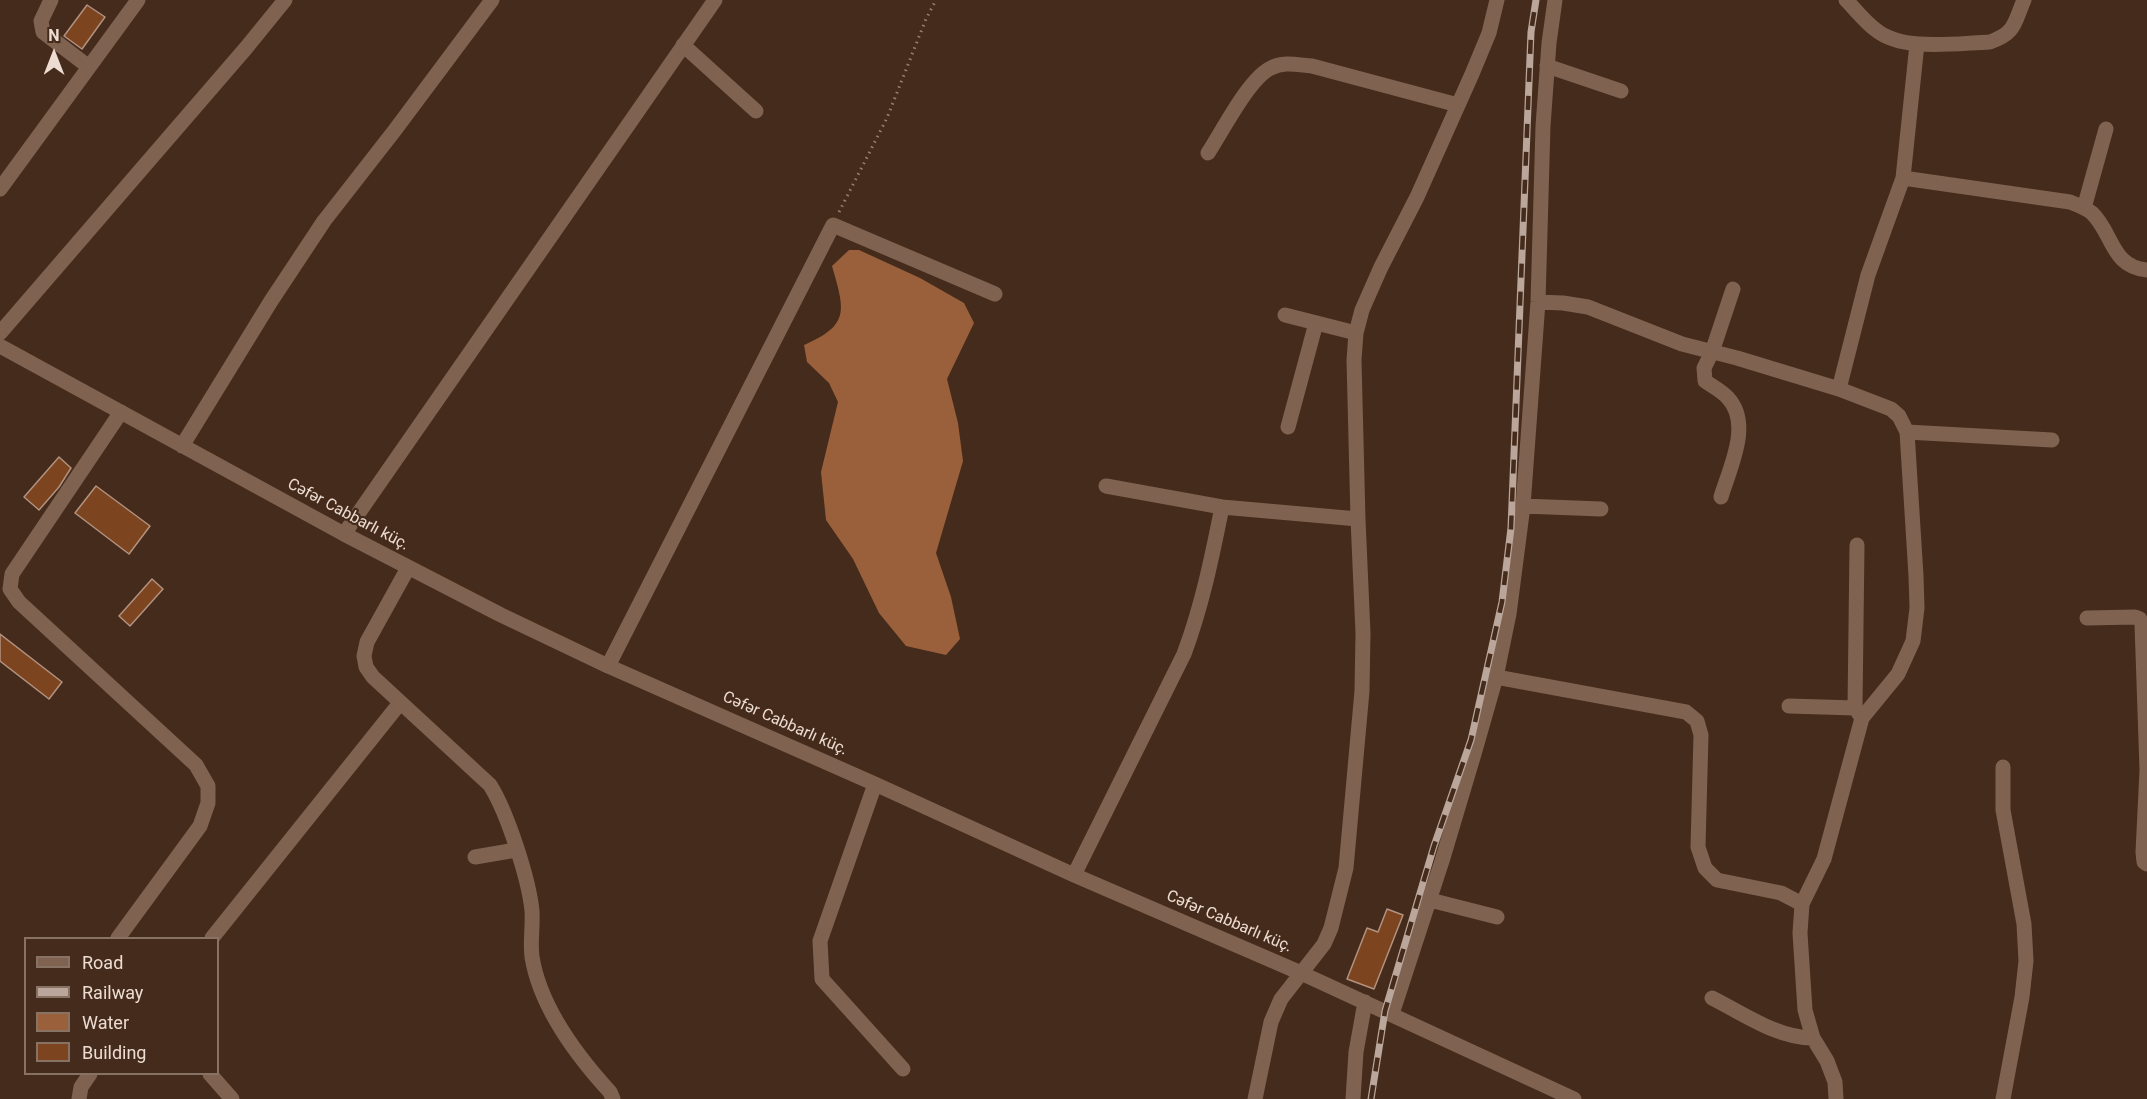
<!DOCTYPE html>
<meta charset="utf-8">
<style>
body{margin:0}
#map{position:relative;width:2147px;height:1099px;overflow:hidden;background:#452b1b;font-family:Roboto,sans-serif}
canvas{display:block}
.legend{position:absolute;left:24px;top:937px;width:195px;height:138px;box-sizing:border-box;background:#452b1b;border:2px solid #887264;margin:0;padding:8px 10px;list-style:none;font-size:18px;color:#eddcd2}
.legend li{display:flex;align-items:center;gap:12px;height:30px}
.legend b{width:30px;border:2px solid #887264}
.north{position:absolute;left:24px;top:24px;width:60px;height:60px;-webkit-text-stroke:4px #452b1b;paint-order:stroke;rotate:0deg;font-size:16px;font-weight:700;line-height:24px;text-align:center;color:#eddcd2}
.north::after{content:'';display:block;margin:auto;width:21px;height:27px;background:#eddcd2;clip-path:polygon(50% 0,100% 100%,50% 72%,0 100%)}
</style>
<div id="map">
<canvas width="2147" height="1099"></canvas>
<ul class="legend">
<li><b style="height:8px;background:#7f6250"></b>Road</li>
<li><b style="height:8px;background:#baa69a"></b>Railway</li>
<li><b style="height:16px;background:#9a603b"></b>Water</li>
<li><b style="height:16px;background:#7c441f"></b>Building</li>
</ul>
<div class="north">N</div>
</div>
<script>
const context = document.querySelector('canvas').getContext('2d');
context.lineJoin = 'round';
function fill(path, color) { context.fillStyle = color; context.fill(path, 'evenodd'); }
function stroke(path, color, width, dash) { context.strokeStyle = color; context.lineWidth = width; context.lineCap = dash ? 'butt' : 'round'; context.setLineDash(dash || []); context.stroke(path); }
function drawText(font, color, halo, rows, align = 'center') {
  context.font = font + ' Roboto,sans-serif'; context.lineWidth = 4.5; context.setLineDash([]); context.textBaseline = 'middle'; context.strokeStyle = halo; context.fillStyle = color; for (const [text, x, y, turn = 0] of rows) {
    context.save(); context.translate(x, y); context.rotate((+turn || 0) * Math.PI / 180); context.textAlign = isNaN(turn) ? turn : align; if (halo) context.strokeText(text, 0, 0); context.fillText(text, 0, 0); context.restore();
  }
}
fill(new Path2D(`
 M849 250H859L920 278 964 303 974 323 947 379 958 423 963 461 936 553 951 597 960 639 946 655 906 646 879 613 853 559 826 520 821 472 838 402 829 383 807 362 804 345C850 325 845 311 832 266Z`), '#9a603b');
const building = new Path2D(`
 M87 5 105 17 82 49 64 36Z
 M59 457 71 468 59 487 39 510 24 497Z
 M96 486 150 526 129 554 75 513Z
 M152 579 163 589 130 626 119 616Z
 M0 634 62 682 49 699 0 661Z
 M1387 909 1403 915 1374 989 1347 979 1367 928 1378 932Z`);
fill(building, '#7c441f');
stroke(building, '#b29280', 1.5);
stroke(new Path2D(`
 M839 212 887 118 926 19 936 0`), '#978174', 3, [1.5, 4.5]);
stroke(new Path2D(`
 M51 0 41 21 43 32 89 67
 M1846 0C1856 10 1865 22 1876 30 1903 52 1957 43 1990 42 2016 33 2014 23 2024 0
 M683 45 756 111
 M1547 66 1621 91
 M1208 153C1222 132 1249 78 1271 68 1283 61 1298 65 1312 66L1458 105
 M1903 178 2070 202C2078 205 2086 208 2092 213 2113 233 2111 267 2147 270
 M0 189 138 0
 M2084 208 2106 129
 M1538 302 1563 303 1588 307 1682 344 1737 358 1839 389 1891 409 1899 416 1907 432 1916 576 1917 608 1913 641 1898 674 1862 718 1824 859 1802 904 1800 933 1805 1010 1813 1038 1827 1061 1835 1082 1836 1099
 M1285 315 1356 333
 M0 333 246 48 285 0
 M0 346 344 534 501 615 608 666 875 784 1074 875 1301 973 1574 1099
 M1839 389 1868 275 1903 178 1917 44
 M1288 427 1316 323
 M1907 432 2052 440
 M182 446 271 301 324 221 395 130 492 0
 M1106 486 1222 507 1358 519
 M1721 497C1730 467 1752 424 1728 398 1722 391 1712 386 1705 381L1704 368 1712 352 1733 289
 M1523 506 1601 509
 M344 534 715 0
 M1857 545 1855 708 1862 718
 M408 568 367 642 364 656 366 667 373 677 490 785C507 812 529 879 532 911 533 926 530 942 532 957 540 1006 577 1056 610 1092L613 1099
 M2087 618 2135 617 2140 619 2142 624 2147 770 2143 852 2144 862 2147 864
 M608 666 833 225 995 294
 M1496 677 1686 712 1697 721 1701 735 1698 847 1705 868 1717 880 1781 893 1802 904
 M1789 706 1855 708
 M875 784 820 941 822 979 903 1069
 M475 857 516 850
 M1074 875 1184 654C1202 606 1212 557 1222 507
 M1430 900 1497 917
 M118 938 200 826 208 803V786L196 765 19 602 10 589 12 574 121 412
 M212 938 400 703
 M1712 998C1744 1014 1777 1038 1813 1038
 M1392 1014 1442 861 1474 754 1496 677 1509 614 1523 506 1538 302 1543 126 1549 43 1555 0
 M210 1074 232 1099
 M79 1099 81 1087 90 1074
 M1255 1099 1271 1022 1281 999 1324 944 1331 928 1346 868 1362 691 1363 633 1358 519 1354 360 1356 333 1362 310 1381 267 1417 197 1472 74 1489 33 1497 0
 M1353 1099 1356 1052 1365 1002
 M2003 1099 2022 997 2026 961 2024 924 2003 810V767`), '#7f6250', 15);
const rail = new Path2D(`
 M1371 1099 1385 1011 1434 846 1471 740 1502 602 1511 528 1531 32 1536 0`);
stroke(rail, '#baa69a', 7);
stroke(rail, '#452b1b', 4.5, [14]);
drawText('16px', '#eddcd2', '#452b1b', [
 ["Cəfər Cabbarlı küç.",348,515,28],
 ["Cəfər Cabbarlı küç.",785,724,24],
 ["Cəfər Cabbarlı küç.",1229,922,23]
]);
</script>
